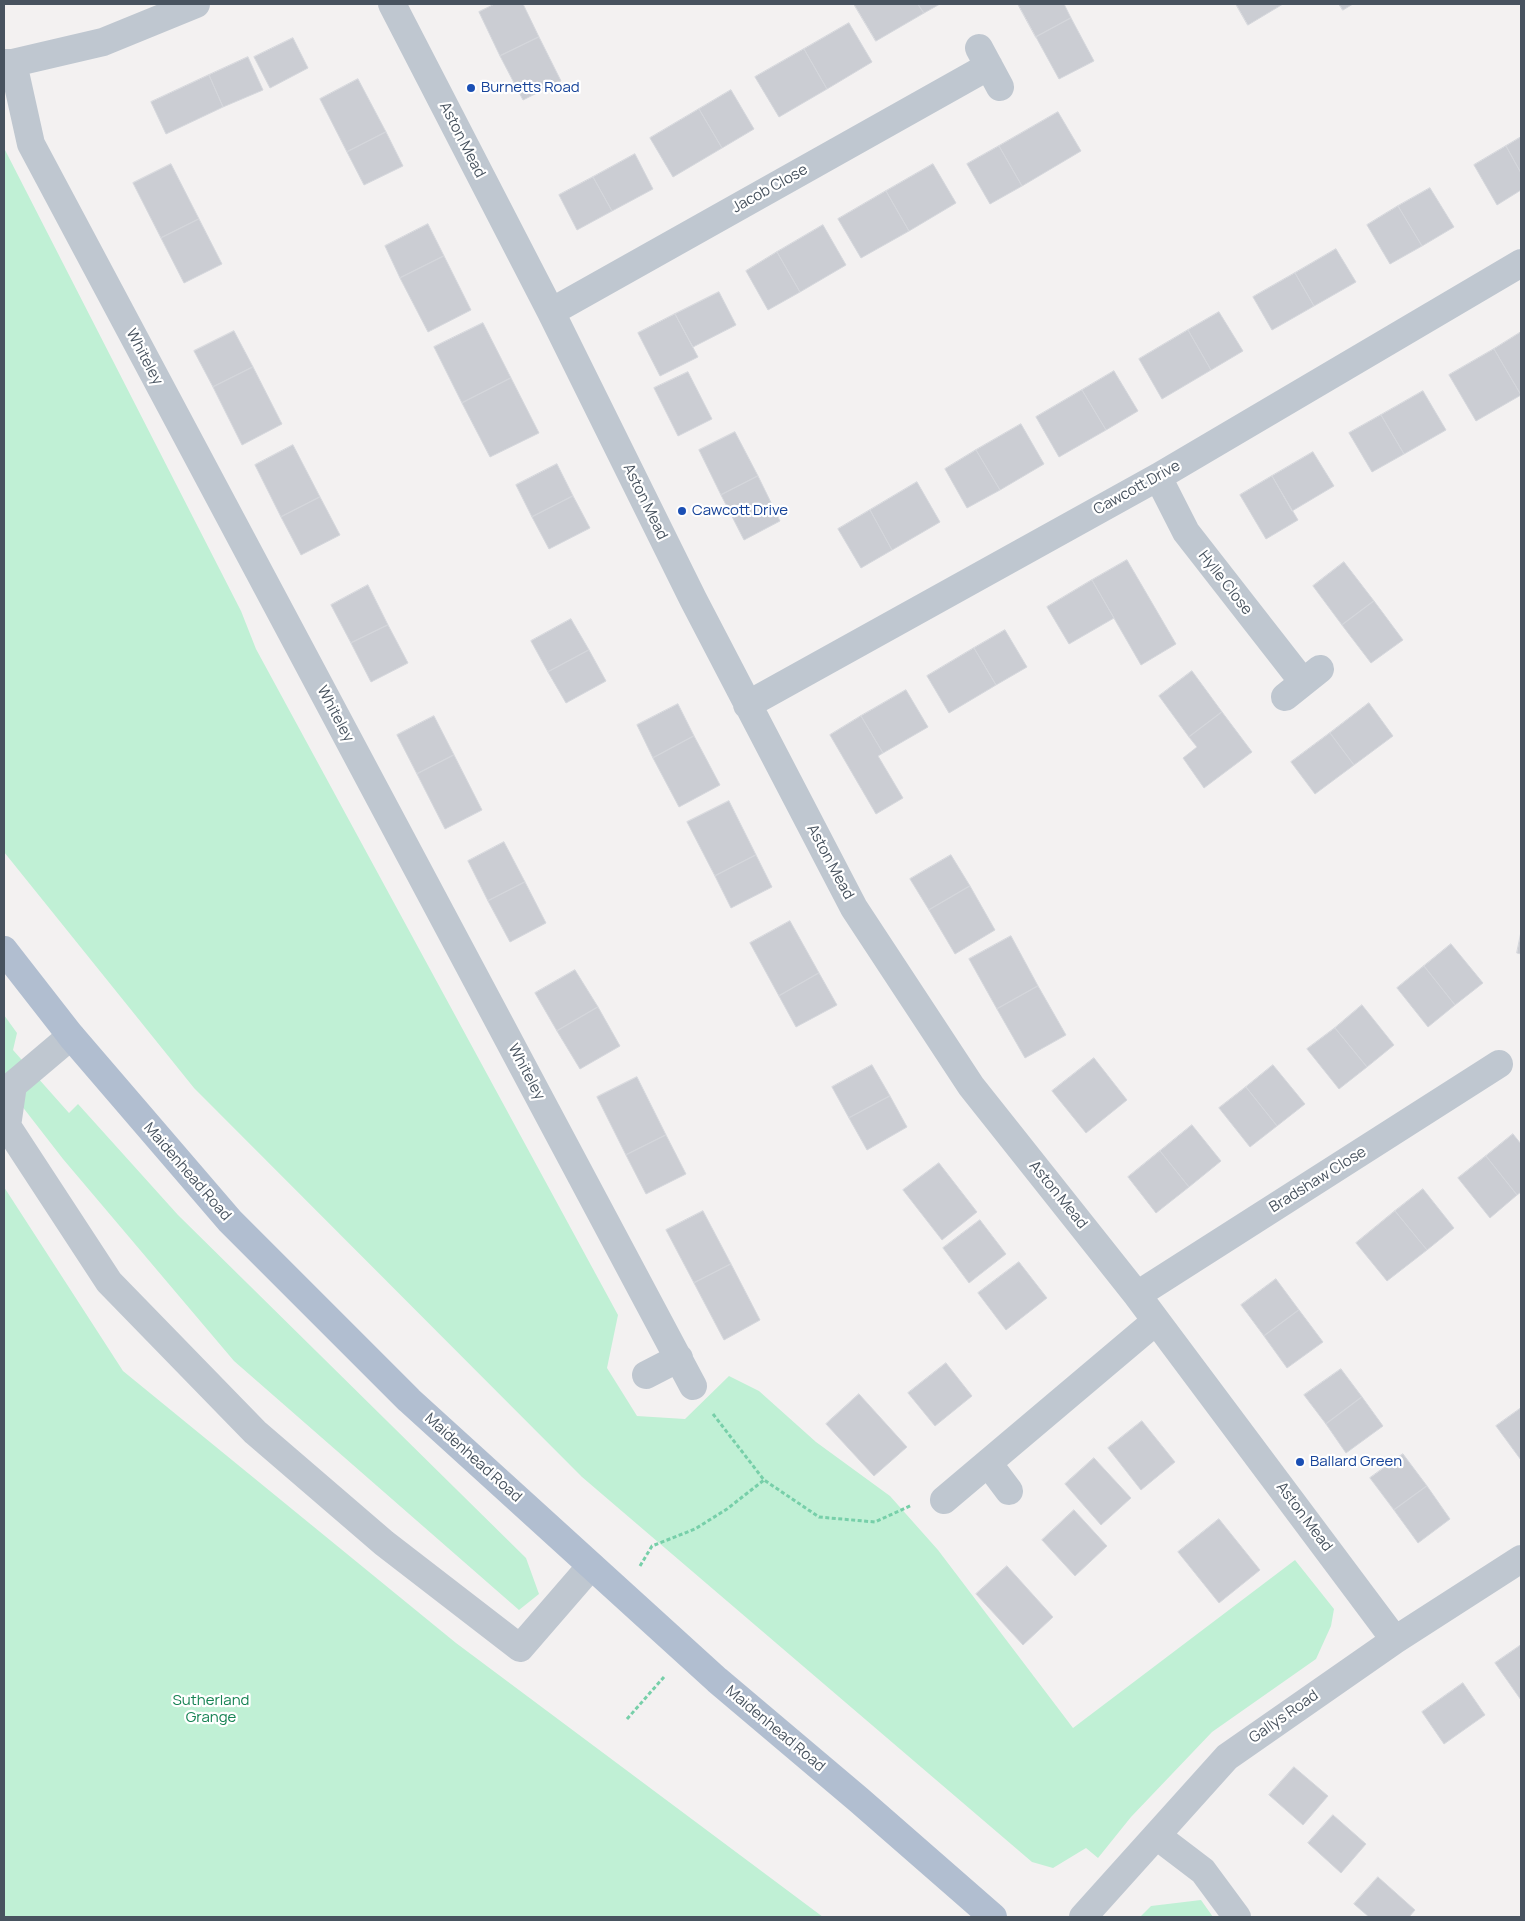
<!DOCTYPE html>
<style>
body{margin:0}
#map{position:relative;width:1525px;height:1921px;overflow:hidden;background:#f3f1f1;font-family:Manrope,sans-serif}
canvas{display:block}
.frame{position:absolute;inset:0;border:5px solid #48535f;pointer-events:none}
</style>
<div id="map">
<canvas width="1525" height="1921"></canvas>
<div class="frame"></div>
</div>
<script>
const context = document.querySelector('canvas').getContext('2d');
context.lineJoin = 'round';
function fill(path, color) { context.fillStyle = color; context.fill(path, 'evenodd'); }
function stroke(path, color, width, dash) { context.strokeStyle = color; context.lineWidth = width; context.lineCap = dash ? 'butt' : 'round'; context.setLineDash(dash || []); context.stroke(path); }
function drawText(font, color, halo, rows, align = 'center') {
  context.font = font + ' Manrope,sans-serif'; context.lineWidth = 4.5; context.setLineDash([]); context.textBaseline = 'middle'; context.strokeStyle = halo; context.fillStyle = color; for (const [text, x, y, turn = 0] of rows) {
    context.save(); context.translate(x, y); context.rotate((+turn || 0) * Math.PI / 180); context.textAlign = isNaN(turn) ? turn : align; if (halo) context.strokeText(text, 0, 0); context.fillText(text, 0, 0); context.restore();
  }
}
fill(new Path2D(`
 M4 148 241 611 256 649 618 1315 607 1368 637 1416 685 1419 729 1376 759 1391 816 1442 890 1496 938 1550 1073 1728 1295 1560 1334 1609 1331 1626 1316 1659 1212 1732 1131 1817 1098 1858 1086 1848 1053 1868 1032 1862 582 1477 194 1088 4 852Z
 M4 1015 17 1033 13 1050 69 1113 78 1104 178 1215 526 1558 539 1594 519 1610 234 1361 63 1159 4 1083Z
 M4 1187 123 1371 456 1643 823 1917H4Z
 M1201 1900 1213 1917H1140L1151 1906Z`), '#c0f0d5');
const building = new Path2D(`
 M495 4H523L539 37 500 56 479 12Z
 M854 4H918L924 13 876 41Z
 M918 4H940L924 13Z
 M1018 4H1064L1071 18 1036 37Z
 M1236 4H1283L1248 25Z
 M1339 4H1353L1343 10Z
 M1071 18 1094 61 1059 79 1036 37Z
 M849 23 872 62 827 89 804 49Z
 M539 37 561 81 523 100 500 56Z
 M293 38 308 68 270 88 254 57Z
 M804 49 827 89 779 117 755 77Z
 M248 57 263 90 223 107 209 75Z
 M209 75 223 107 166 134 151 102Z
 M358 79 386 132 347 152 320 99Z
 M731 90 754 129 722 148 699 109Z
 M699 109 722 148 673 177 650 138Z
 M1058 112 1081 151 1022 186 999 146Z
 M386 132 403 166 364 185 347 152Z
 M1521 137V173L1506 146Z
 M999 146 1022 186 990 204 967 164Z
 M1506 146 1521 173V190L1497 205 1474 165Z
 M635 154 653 189 612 211 593 177Z
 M171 164 199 219 161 238 133 183Z
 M933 164 956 203 909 231 886 191Z
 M593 177 612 211 577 230 559 195Z
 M1430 188 1454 227 1422 246 1398 206Z
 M886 191 909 231 861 258 838 219Z
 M1398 206 1422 246 1390 264 1367 225Z
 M199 219 222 264 184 283 161 238Z
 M428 224 444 256 400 278 385 246Z
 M823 225 846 265 800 292 777 252Z
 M1336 249 1356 282 1314 306 1295 273Z
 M777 252 800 292 768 310 746 271Z
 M444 256 471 310 428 332 400 278Z
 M1295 273 1314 306 1272 330 1253 297Z
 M719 292 736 325 693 347 675 314Z
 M1219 312 1243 351 1211 370 1188 330Z
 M675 314 698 357 660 376 638 333Z
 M483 323 511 378 462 403 434 347Z
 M1188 330 1211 370 1162 399 1139 359Z
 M234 331 253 367 213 387 194 351Z
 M1521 332V395L1494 349Z
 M1494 349 1521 395 1476 421 1449 375Z
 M253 367 282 424 242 445 213 387Z
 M1114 371 1138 411 1106 430 1082 390Z
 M688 372 712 419 678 436 654 388Z
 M511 378 539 433 490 457 462 403Z
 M1082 390 1106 430 1059 457 1036 417Z
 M1423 391 1446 430 1404 454 1381 415Z
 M1381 415 1404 454 1372 472 1349 433Z
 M1021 424 1044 464 1000 490 976 450Z
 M735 432 758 476 721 495 699 450Z
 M293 445 320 497 281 517 255 465Z
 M976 450 1000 490 967 508 945 469Z
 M1313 452 1334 486 1292 511 1272 476Z
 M557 464 573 496 532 517 516 485Z
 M758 476 780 521 744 540 721 495Z
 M1272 476 1298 520 1266 539 1240 495Z
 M917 482 940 522 892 550 870 510Z
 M573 496 590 528 549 549 532 517Z
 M320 497 340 535 301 555 281 517Z
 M870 510 892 550 861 568 838 529Z
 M1127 560 1176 644 1141 665 1092 580Z
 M1344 562 1374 601 1342 625 1313 586Z
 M1092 580 1114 618 1069 644 1047 607Z
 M368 585 388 625 351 643 331 605Z
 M1374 601 1403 640 1371 663 1342 625Z
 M571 619 589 650 548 672 531 641Z
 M388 625 408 663 371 682 351 643Z
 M1005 630 1027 667 996 685 974 648Z
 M974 648 996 685 949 713 927 676Z
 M589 650 606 681 566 703 548 672Z
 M1192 671 1222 712 1189 737 1159 696Z
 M906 690 928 727 883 753 861 716Z
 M1369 703 1393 736 1354 765 1330 733Z
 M678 704 694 736 653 758 637 725Z
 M1222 712 1252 752 1204 788 1183 758 1197 747 1189 737Z
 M434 716 454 755 417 774 397 735Z
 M861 716 883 753 878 756 903 798 876 814 830 735Z
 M1330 733 1354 765 1315 794 1291 762Z
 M694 736 720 785 679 807 653 758Z
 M454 755 482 810 445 829 417 774Z
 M729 801 756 855 715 876 687 822Z
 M504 842 525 882 488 901 468 861Z
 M756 855 772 887 731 908 715 876Z
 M951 855 970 886 929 910 910 879Z
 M525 882 546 923 510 942 488 901Z
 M970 886 995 930 955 954 929 910Z
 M790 921 819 973 779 996 750 943Z
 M1521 932V954L1517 953Z
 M1011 936 1038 986 997 1009 969 959Z
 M1451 944 1483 983 1455 1005 1424 966Z
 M1424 966 1455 1005 1428 1027 1397 988Z
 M575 970 598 1007 557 1031 535 993Z
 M819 973 837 1005 796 1027 779 996Z
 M1038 986 1066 1035 1025 1058 997 1009Z
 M1362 1005 1394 1045 1367 1067 1335 1028Z
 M598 1007 620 1046 580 1069 557 1031Z
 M1335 1028 1367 1067 1339 1089 1307 1049Z
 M1094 1058 1127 1100 1086 1133 1052 1091Z
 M872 1065 890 1096 849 1118 832 1087Z
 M1273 1065 1305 1104 1277 1126 1246 1087Z
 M637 1077 666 1135 626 1155 597 1097Z
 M1246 1087 1277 1126 1250 1147 1219 1108Z
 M890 1096 907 1127 867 1150 849 1118Z
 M1192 1125 1221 1161 1189 1187 1160 1151Z
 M1513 1134 1521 1144V1192L1517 1195 1486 1156Z
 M666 1135 686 1174 646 1194 626 1155Z
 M1160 1151 1189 1187 1156 1213 1128 1177Z
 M1486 1156 1517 1195 1490 1218 1458 1178Z
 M939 1163 977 1212 942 1240 903 1190Z
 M1423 1189 1454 1228 1427 1250 1395 1211Z
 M703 1211 731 1264 694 1283 666 1230Z
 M1395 1211 1427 1250 1387 1281 1356 1243Z
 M980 1220 1006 1254 969 1283 943 1248Z
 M1019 1262 1047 1298 1006 1330 978 1293Z
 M731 1264 760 1320 724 1340 694 1283Z
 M1276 1279 1299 1310 1264 1336 1241 1305Z
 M1299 1310 1323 1342 1287 1368 1264 1336Z
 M946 1363 972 1396 935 1426 908 1393Z
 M1341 1369 1362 1397 1326 1424 1304 1395Z
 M859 1394 907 1447 874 1476 826 1424Z
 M1362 1397 1383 1426 1346 1453 1326 1424Z
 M1521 1408V1460L1496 1426Z
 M1142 1421 1175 1462 1141 1490 1108 1448Z
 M1403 1454 1427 1486 1394 1510 1370 1478Z
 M1094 1458 1131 1498 1101 1525 1065 1484Z
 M1427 1486 1450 1519 1418 1543 1394 1510Z
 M1074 1510 1107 1546 1075 1576 1042 1540Z
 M1219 1519 1260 1570 1219 1603 1178 1552Z
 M1007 1566 1053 1617 1023 1645 976 1594Z
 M1521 1645V1700L1495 1663Z
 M1463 1683 1485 1715 1444 1744 1422 1712Z
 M1294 1767 1328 1796 1303 1825 1269 1795Z
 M1333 1815 1366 1844 1341 1873 1308 1843Z
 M1378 1877 1415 1910 1409 1917H1369L1354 1904Z`);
fill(building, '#cbcdd3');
stroke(building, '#d5d7dc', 1);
stroke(new Path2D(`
 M713 1414 764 1480 819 1517 875 1522 912 1505
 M640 1566 652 1546 695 1529 727 1509 764 1480
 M627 1719 664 1677`), '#77cfa9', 3, [4, 2.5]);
stroke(new Path2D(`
 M392 4 551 312 693 599 854 908 971 1086 1137 1295 1395 1640
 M979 48 1000 87
 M4 63H13L103 42 196 4
 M13 63 31 144 693 1386
 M551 312 989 66
 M1158 477 1186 532 1303 682
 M1285 697 1320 669
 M747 705 1158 477 1521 263
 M71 1036 13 1085 7 1126 109 1282 255 1432 384 1543 520 1648 591 1566
 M1137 1295 1499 1064
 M646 1375 679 1358
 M988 1463 1009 1491
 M944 1500 1156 1321
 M1157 1836 1203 1871 1237 1917
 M1083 1917 1227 1757 1395 1640 1521 1559`), '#bfc7d0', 28);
stroke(new Path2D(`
 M4 950 71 1036 230 1221 409 1400 717 1680 859 1800 993 1917`), '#b1bed0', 28);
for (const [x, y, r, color] of [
 [471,88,5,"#1a4fb4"],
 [682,511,5,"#1a4fb4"],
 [1300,1462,5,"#1a4fb4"]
]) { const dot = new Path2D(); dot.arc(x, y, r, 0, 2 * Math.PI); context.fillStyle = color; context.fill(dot); stroke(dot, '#fff', 2); }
drawText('15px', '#164399', '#fff', [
 ["Burnetts Road",481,88],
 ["Cawcott Drive",692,511],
 ["Ballard Green",1310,1462]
], 'left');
drawText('15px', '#48535f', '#fff', [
 ["Aston Mead",462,140,63],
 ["Jacob Close",770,189,-29],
 ["Whiteley",144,357,62],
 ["Cawcott Drive",1137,488,-29],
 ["Aston Mead",645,502,64],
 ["Hylle Close",1225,583,52],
 ["Whiteley",335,714,62],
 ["Aston Mead",830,862,62],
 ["Whiteley",526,1072,62],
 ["Maidenhead Road",187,1172,49],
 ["Bradshaw Close",1318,1180,-32],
 ["Aston Mead",1058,1195,51],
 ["Maidenhead Road",473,1458,42],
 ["Aston Mead",1304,1517,53],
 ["Gallys Road",1284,1717,-35],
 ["Maidenhead Road",775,1729,40]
]);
drawText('15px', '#168353', '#fff', [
 ["Sutherland",211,1701],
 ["Grange",211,1718]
]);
</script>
